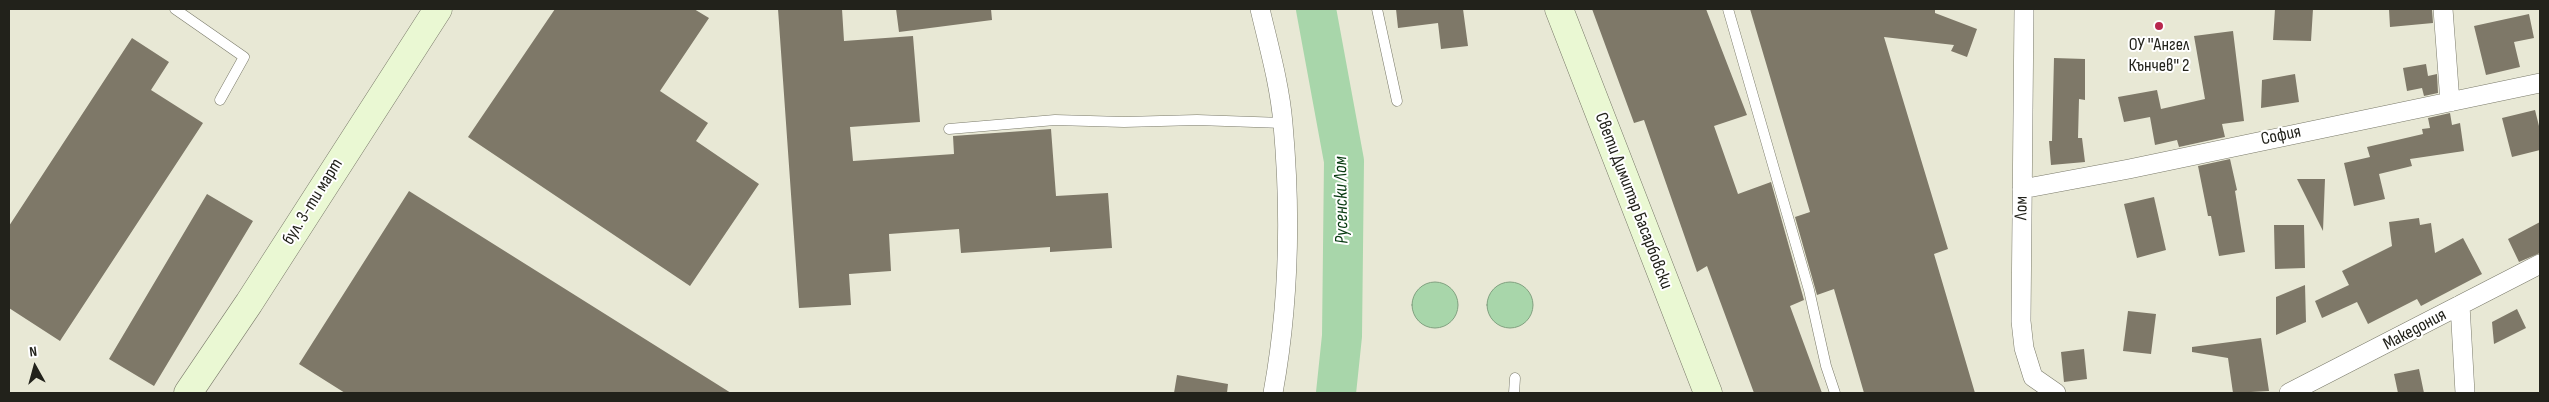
<!DOCTYPE html>
<meta charset="utf-8">
<style>
body{margin:0}
#map{position:relative;width:2549px;height:402px;overflow:hidden;background:#e8e8d5;font-family:"Sofia Sans Condensed",sans-serif}
canvas{display:block}
.frame{position:absolute;inset:0;border:10px solid #22221b;pointer-events:none}
.north{position:absolute;left:10px;top:342px;width:50px;height:50px;-webkit-text-stroke:4px #fff;paint-order:stroke;rotate:353deg;font-size:14px;font-weight:700;line-height:20px;text-align:center;color:#22221b}
.north::after{content:'';display:block;margin:auto;width:18px;height:22px;background:#22221b;clip-path:polygon(50% 0,100% 100%,50% 72%,0 100%)}
</style>
<div id="map">
<canvas width="2549" height="402"></canvas>
<div class="frame"></div>
<div class="north">N</div>
</div>
<script>
const context = document.querySelector('canvas').getContext('2d');
context.lineJoin = 'round';
function fill(path, color) { context.fillStyle = color; context.fill(path, 'evenodd'); }
function stroke(path, color, width, dash) { context.strokeStyle = color; context.lineWidth = width; context.lineCap = dash ? 'butt' : 'round'; context.setLineDash(dash || []); context.stroke(path); }
function drawText(font, color, halo, rows, align = 'center') {
  context.font = font + ' "Sofia Sans Condensed",sans-serif'; context.lineWidth = 4; context.setLineDash([]); context.textBaseline = 'middle'; context.strokeStyle = halo; context.fillStyle = color; for (const [text, x, y, turn = 0] of rows) {
    context.save(); context.translate(x, y); context.rotate((+turn || 0) * Math.PI / 180); context.textAlign = isNaN(turn) ? turn : align; if (halo) context.strokeText(text, 0, 0); context.fillText(text, 0, 0); context.restore();
  }
}
const water = new Path2D(`
 M1487 305a23 23 0 1 1 46 0a23 23 0 1 1-46 0Z
 M1412 305a23 23 0 1 1 46 0a23 23 0 1 1-46 0Z`);
fill(water, '#a8d6aa');
stroke(water, '#80a07f', 1);
stroke(new Path2D(`
 M1316 9 1344 161 1342 336 1336 393`), '#a8d6aa', 40);
fill(new Path2D(`
 M555 9H694L709 18 660 91 708 123 696 141 759 184 690 286 468 137Z
 M778 9H842L844 41 913 36 920 122 850 127 853 161 954 154 953 136 1051 129 1056 196 1108 193 1112 248 1050 252V247L961 253 959 229 889 234 891 271 849 274 851 305 799 308Z
 M896 9H991L992 20 899 32Z
 M1396 9H1463L1468 46 1441 49 1438 23 1398 28Z
 M1592 9H1706L1747 115 1714 126 1738 194 1771 182 1804 300 1790 306 1822 393H1754L1707 266 1697 272 1644 120 1634 123Z
 M1750 9H1935V13L1977 29 1967 57 1951 51 1954 45 1884 37 1948 249 1934 254 1975 393H1864L1834 289 1817 295 1795 217 1810 212Z
 M2275 9H2313L2311 41 2273 40Z
 M2389 9H2432L2433 23 2390 27Z
 M2529 14 2534 38 2514 42 2520 67 2486 75 2474 26Z
 M2233 31 2244 121 2222 124 2225 137 2179 147 2177 140 2155 145 2150 117 2124 122 2118 97 2157 90 2161 109 2205 99 2194 36Z
 M132 38 169 62 151 90 203 123 60 341 9 308V226Z
 M2054 58 2085 59V100L2079 99 2078 138H2082L2085 162 2051 165 2049 141H2052Z
 M2426 64 2428 76 2437 74 2438 93 2424 96 2422 88 2407 91 2403 68Z
 M2295 74 2299 102 2261 108 2262 80Z
 M2535 110 2540 130V150L2512 157 2502 118Z
 M2450 113 2452 125 2460 123 2464 151 2410 159 2412 166 2379 174 2385 199 2354 206 2344 163 2370 157 2367 147 2423 134 2422 129 2430 128 2428 118Z
 M2230 159 2237 190 2235 191 2245 252 2219 256 2211 216H2208L2198 166Z
 M2297 179H2325L2323 231Z
 M409 191 731 393H345L299 364Z
 M207 194 253 221 154 386 109 359Z
 M2154 197 2166 250 2137 258 2124 204Z
 M2419 218 2420 225 2431 223 2435 253 2463 238 2482 274 2421 306 2417 299 2368 324 2357 302 2322 318 2315 301 2349 285 2342 271 2392 246 2389 222Z
 M2540 222V253L2519 262 2508 239Z
 M2274 225H2304L2305 268 2275 269Z
 M2305 285 2306 322 2276 335V297Z
 M2517 309 2526 328 2494 344 2492 322Z
 M2128 311 2156 314 2151 354 2123 351Z
 M2261 338 2269 391 2233 393 2228 358 2192 352V347Z
 M2084 349 2087 379 2064 382 2061 352Z
 M2419 369 2424 393H2398L2394 374Z
 M1177 375 1228 384 1227 393H1174Z`), '#7e7868');
const lane = new Path2D(`
 M175 9 244 57 220 100
 M1377 9 1397 101
 M1728 9 1809 290 1826 366 1835 393
 M949 129 1055 120 1124 122 1197 120 1283 123
 M1514 393 1515 378`);
const street = new Path2D(`
 M1260 9C1269 47 1280 86 1283 124 1291 213 1289 305 1273 393
 M2024 9 2021 321 2024 348 2033 377 2056 393
 M2443 9 2450 102
 M2022 189 2129 169 2540 83
 M2460 305 2465 393
 M2289 393 2540 264`);
const secondary = new Path2D(`
 M1559 9 1708 393
 M188 393 249 303 438 9`);
stroke(lane, '#7a7a6a', 11);
stroke(street, '#7a7a6a', 20);
stroke(secondary, '#7a7a6a', 29);
stroke(lane, '#fff', 10);
stroke(street, '#fff', 19);
stroke(secondary, '#eaf8d3', 28);
for (const [x, y, r, color] of [
 [2159,26,5,"#b8274e"]
]) { const dot = new Path2D(); dot.arc(x, y, r, 0, 2 * Math.PI); context.fillStyle = color; context.fill(dot); stroke(dot, '#fff', 2); }
drawText('18px', '#22221b', '#fff', [
 ["ОУ ''Ангел",2159,45],
 ["Кънчев'' 2",2159,66]
]);
drawText('18px', '#22221b', '#fff', [
 ["София",2281,136,-12],
 ["Свети Димитър Басарбовски",1633,201,69],
 ["бул. 3-ти март",313,202,-58],
 ["Лом",2022,208,-89],
 ["Македония",2415,330,-28]
]);
drawText('italic 19px', '#083b11', '#fff', [
 ["Русенски Лом",1342,200,-91]
]);
</script>
